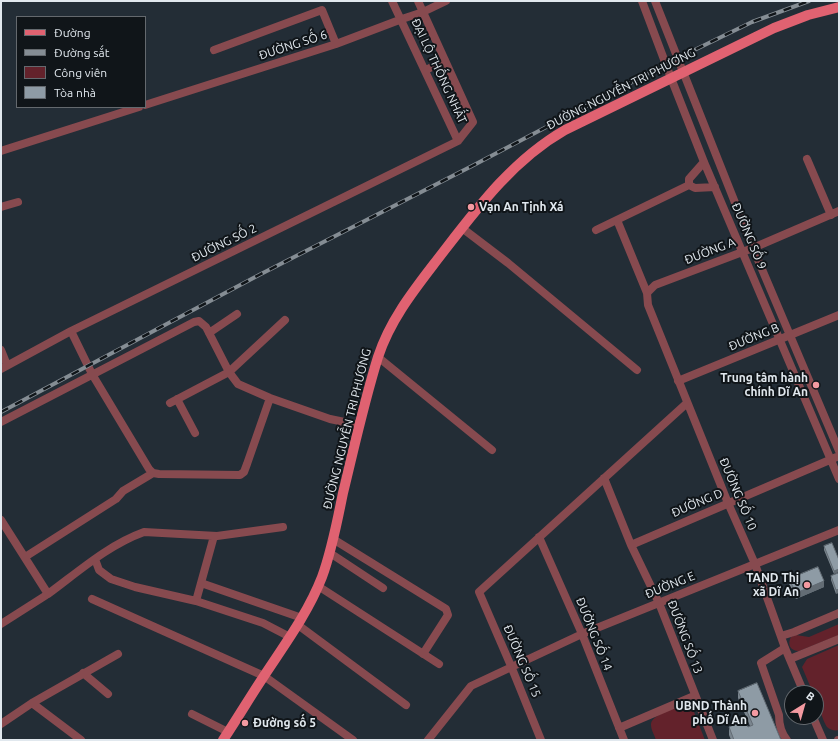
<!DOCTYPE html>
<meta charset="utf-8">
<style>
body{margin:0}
#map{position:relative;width:840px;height:741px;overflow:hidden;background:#232d36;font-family:Ubuntu,sans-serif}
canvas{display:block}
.frame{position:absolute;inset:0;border:2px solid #e1e8ee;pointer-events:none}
.legend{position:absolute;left:16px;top:16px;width:130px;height:92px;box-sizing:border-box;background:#101519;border:1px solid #64696e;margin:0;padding:5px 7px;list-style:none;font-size:12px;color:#e1e8ee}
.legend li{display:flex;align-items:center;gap:8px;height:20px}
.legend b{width:20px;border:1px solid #64696e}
.north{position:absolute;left:784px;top:685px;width:40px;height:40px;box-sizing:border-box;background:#101519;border:1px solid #64696e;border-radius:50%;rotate:37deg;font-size:11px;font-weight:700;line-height:16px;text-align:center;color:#e1e8ee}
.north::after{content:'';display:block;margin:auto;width:14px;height:18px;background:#f49aa1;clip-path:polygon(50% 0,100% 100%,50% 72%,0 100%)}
</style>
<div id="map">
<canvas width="840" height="741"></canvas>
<div class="frame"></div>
<ul class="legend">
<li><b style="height:5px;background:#e06271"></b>Đường</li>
<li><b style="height:5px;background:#858d94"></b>Đường sắt</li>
<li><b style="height:11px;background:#63222b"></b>Công viên</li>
<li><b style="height:11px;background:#8e9ba5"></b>Tòa nhà</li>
</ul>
<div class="north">B</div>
</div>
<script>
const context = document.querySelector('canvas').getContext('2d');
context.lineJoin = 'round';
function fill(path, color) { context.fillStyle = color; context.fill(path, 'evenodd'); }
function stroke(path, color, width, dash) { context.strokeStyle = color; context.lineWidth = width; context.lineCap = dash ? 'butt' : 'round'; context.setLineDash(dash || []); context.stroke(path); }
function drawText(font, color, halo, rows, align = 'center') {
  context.font = font + ' Ubuntu,sans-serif'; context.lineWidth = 4; context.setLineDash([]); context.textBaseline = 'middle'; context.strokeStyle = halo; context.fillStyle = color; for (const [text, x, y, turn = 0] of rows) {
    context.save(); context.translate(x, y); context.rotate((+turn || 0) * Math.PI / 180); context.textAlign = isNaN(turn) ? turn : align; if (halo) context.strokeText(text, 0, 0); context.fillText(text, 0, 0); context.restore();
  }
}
fill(new Path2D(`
 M839 624V635L799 651C790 651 787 644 791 637L796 635 809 637Z
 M839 645V730C835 731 830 730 827 727 823 721 816 700 816 693H813L802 667 807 659Z
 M688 706 694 712 705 740H656C655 736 651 730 651 725 650 714 680 706 688 706Z`), '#63222b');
stroke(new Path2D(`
 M392 1 458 141
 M642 1 671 78 704 162 839 479
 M655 1 753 248 839 451
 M214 50 322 10 336 44
 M426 70 445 60
 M145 105 336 44 402 19 423 12 446 1
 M1 151 139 107
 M807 159 831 215
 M689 185V179L704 162
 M689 185 695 188 715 187
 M1 207 18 202
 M617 220 647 293
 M462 228 508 263 637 370
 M596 230 689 185
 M71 331 92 374 149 469 153 473 159 474 240 475 244 472 247 464 270 398
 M209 333 237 314
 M1 350 7 365
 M378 357 492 450
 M1 369 71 331 458 141 473 122 418 1
 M678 381 839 315
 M177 399 195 433
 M170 403 229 372 285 320
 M1 422 194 322 199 321 206 327 229 372 238 384 270 398 330 419 359 425
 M604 478 631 545 659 603 713 740
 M1 520 48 594 1 624
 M539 537 582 634 624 740
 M333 539 446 609 448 615 423 654
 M631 545 839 456
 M330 553 383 588
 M25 557 116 499 123 491 153 473
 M95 559 99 570 111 579 135 587 196 601 263 623 290 637
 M201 583 302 618
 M318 586 439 664
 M48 594C78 572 108 545 144 532L217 536 283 527
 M92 599 264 676 353 740
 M196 601 214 536
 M298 625 406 705
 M781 636 794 632 839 613
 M785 648 761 663 779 715C779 723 781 733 787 740
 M790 659 839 639
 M83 673 108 694
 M804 693 785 648 755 564 728 503 648 305 647 293 655 285 753 248 839 211
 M32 703 81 740
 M192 714 228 732
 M813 717 823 740
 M1 724 32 703 118 654
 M619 728 694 696
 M428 740 471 686 582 634 839 530
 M541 740 511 666 479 592 687 403
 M838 740H839`), '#874a4f', 8);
stroke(new Path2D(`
 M223 740C237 719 250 697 264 676 285 644 308 613 322 577 332 550 337 522 343 493 354 448 364 402 378 357 390 320 414 290 437 260 475 211 511 161 565 130L774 28 808 15 839 7`), '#e06271', 10);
const rail = new Path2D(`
 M1 412 259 275 472 166 678 58 752 22 809 1`);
stroke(rail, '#858d94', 4);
stroke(rail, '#101519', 2.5, [8]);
fill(new Path2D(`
 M824 546 839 560 834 574 824 550Z
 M839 573 836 594 831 580V576Z
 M789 579 824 587 796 599 789 584Z
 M738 691 781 740H731L729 735V727H748L750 726 738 698Z`), '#7a858e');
fill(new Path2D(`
 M839 569V572L834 574V571Z
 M824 581V587L796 599V593Z
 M839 589V593L836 594V590Z`), '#636c74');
const building = new Path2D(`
 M832 543 839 560V569L834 571 824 546Z
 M818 567 824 581 796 593 789 579Z
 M839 573V589L836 590 831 576Z
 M757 683 781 740H734L729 727 745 720 748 727 753 725 738 691Z`);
fill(building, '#8e9ba5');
stroke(building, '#636c74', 1);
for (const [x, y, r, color] of [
 [471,207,4,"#f49aa1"],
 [816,385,4,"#f49aa1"],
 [807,585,4,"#f49aa1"],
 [755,713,4,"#f49aa1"],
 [245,723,4,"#f49aa1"]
]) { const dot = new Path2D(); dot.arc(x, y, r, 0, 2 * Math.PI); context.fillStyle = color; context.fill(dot); stroke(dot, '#101519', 1.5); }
drawText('12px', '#e1e8ee', '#101519', [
 ["ĐƯỜNG SỐ 6",293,45,-18],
 ["ĐẠI LỘ THỐNG NHẤT",439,71,65],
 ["ĐƯỜNG NGUYỄN TRI PHƯƠNG",621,89,-27],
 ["ĐƯỜNG SỐ 9",749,236,67],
 ["ĐƯỜNG SỐ 2",224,243,-26],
 ["ĐƯỜNG A",710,251,-21],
 ["ĐƯỜNG B",754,337,-22],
 ["ĐƯỜNG NGUYỄN TRI PHƯƠNG",347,429,-76],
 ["ĐƯỜNG SỐ 10",738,494,67],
 ["ĐƯỜNG D",697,503,-23],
 ["ĐƯỜNG E",670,585,-22],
 ["ĐƯỜNG SỐ 14",594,634,68],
 ["ĐƯỜNG SỐ 13",685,637,69],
 ["ĐƯỜNG SỐ 15",522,661,67]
]);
drawText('bold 12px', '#e1e8ee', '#101519', [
 ["Vạn An Tịnh Xá",479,207,"left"],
 ["Trung tâm hành",808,378],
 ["chính Dĩ An",808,392],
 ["TAND Thị",799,578],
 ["xã Dĩ An",799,592],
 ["UBND Thành",747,706],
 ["phố Dĩ An",747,720],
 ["Đường số 5",253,723,"left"]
], 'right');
</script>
